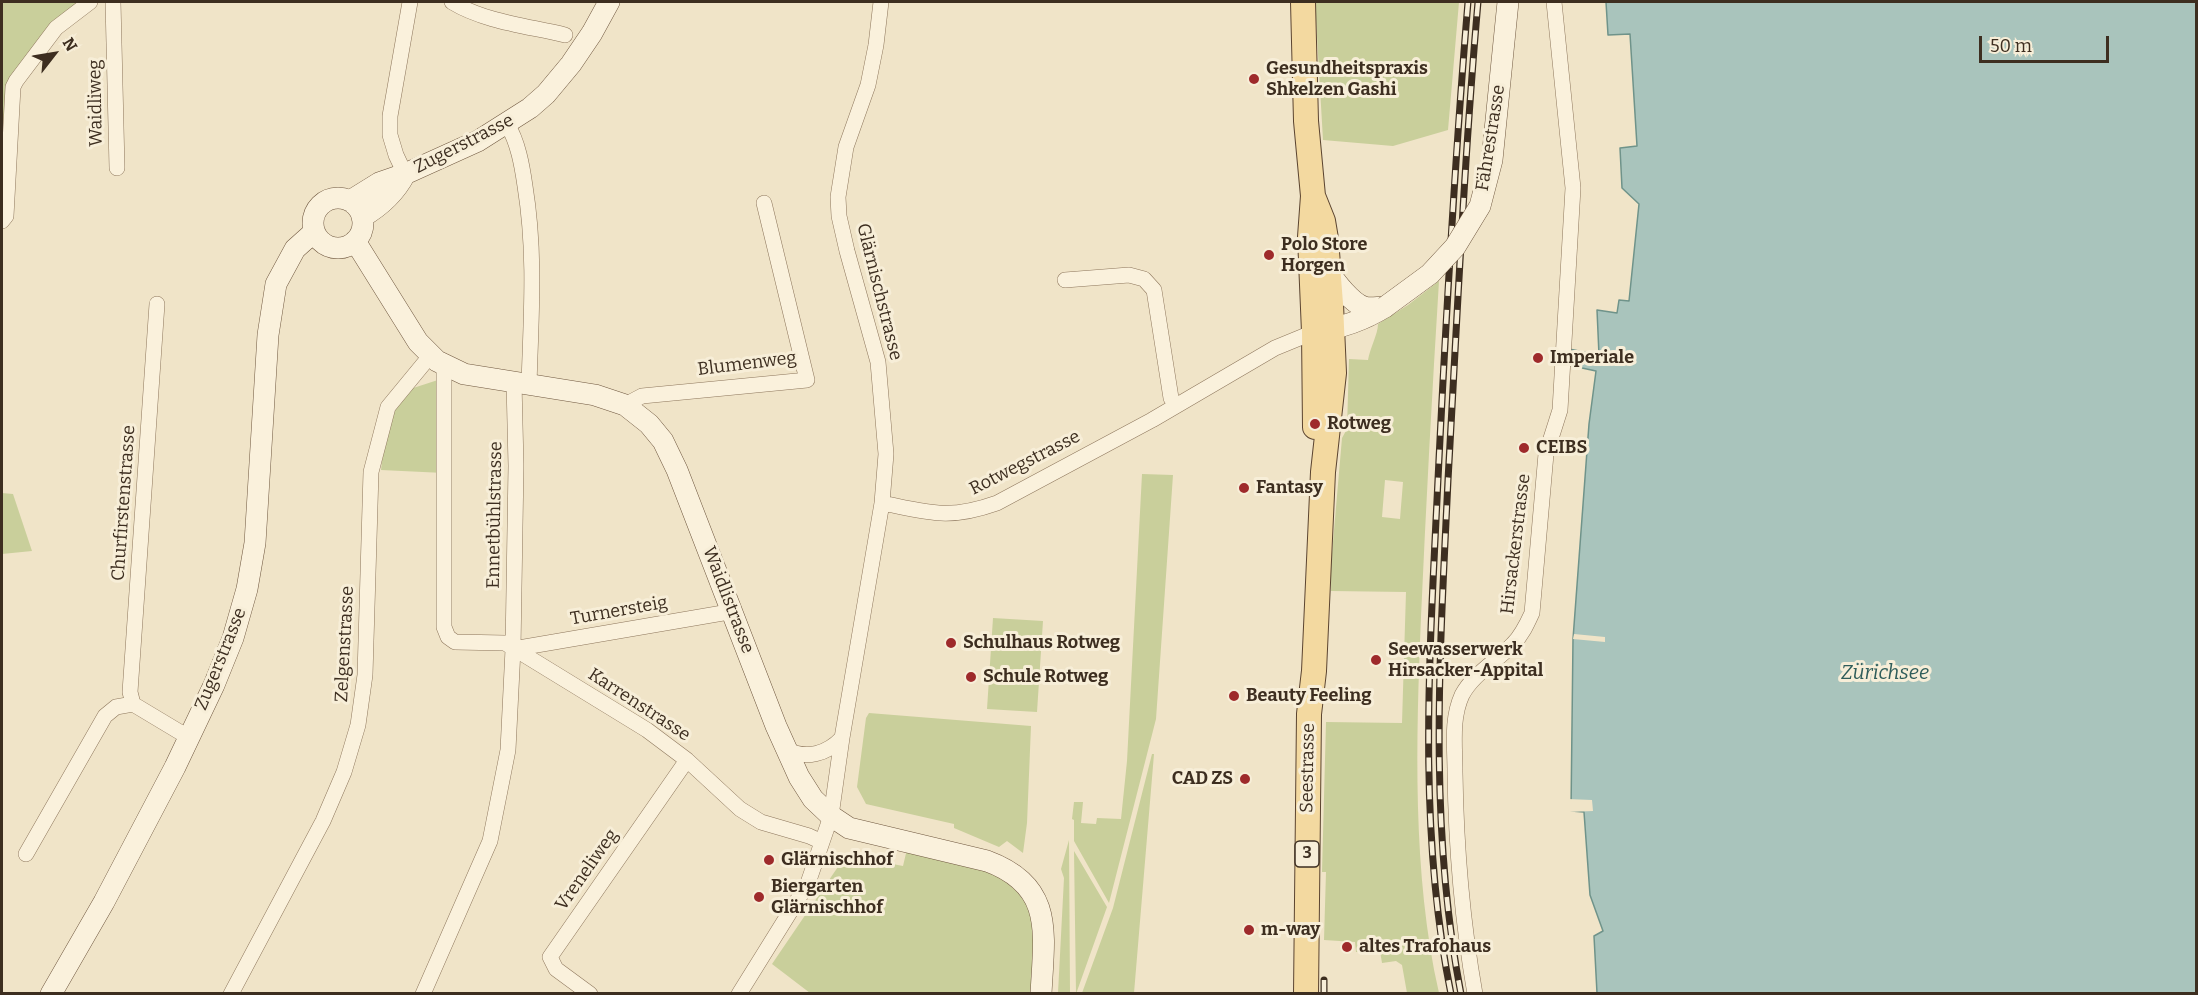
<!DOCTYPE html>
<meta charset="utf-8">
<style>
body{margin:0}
#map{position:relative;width:2198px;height:995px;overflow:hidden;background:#f0e4c8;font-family:Bitter,serif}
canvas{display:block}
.frame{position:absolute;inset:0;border:3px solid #3d2e20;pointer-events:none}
.north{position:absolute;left:24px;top:24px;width:60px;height:60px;-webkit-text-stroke:4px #f7eed8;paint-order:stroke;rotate:59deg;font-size:16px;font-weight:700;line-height:24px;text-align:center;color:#3d2e20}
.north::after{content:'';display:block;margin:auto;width:21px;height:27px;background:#3d2e20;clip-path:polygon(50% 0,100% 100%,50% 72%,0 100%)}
.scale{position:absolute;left:1979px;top:36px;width:130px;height:27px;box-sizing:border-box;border:3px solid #3d2e20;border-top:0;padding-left:8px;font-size:18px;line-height:21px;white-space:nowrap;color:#3d2e20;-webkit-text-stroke:4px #f7eed8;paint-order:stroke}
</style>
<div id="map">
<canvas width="2198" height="995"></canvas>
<div class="frame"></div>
<div class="north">N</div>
<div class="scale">50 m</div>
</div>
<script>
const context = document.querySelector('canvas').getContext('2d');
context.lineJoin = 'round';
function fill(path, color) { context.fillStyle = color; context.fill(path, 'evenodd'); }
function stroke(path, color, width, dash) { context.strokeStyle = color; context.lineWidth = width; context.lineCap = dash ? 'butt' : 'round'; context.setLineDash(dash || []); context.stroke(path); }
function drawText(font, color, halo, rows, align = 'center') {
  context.font = font + ' Bitter,serif'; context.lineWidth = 6; context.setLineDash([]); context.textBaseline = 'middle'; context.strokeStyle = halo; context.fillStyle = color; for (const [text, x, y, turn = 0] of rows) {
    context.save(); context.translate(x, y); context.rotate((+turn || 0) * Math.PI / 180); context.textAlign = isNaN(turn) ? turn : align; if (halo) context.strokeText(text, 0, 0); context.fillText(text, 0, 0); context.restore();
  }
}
fill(new Path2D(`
 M2 2H90L16 81 2 221Z
 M1315 2H1459L1448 130 1393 146 1323 140Z
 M1439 281C1432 393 1426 505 1421 617 1416 739 1412 874 1439 993H1407L1402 965 1396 961 1382 963 1380 951 1356 952 1355 942 1324 940 1326 872H1322L1326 722 1402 723 1406 592 1331 591V565L1342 438 1347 429 1349 359 1368 360C1370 348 1378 334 1378 324L1408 305ZM1385 480 1403 482 1400 519 1382 517Z
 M444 378V473L381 470 388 407 401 392Z
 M1142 474 1173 475 1156 719 1109 903 1074 841V820L1072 819 1074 802H1083L1081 823 1096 824 1097 818 1121 819 1127 761Z
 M2 493 13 494 32 551 2 554Z
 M993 618 1043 621 1037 712 987 709Z
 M869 713 1031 726 1027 823 1023 853 1007 841 999 847 954 828V824L866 804 857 787 866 718Z
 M1152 754H1154L1134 993H1082L1113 908Z
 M1069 840 1070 993H1058L1064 878 1061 869Z
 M907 849C955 862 1026 868 1035 929 1037 948 1033 974 1032 993H810L772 964 846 855 903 866Z
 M1074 851 1107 907 1076 994V993Z`), '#c9cf9b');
const water = new Path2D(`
 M1606 2H2196V993H1597L1594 936 1603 931 1590 895 1584 812 1571 811 1573 639 1589 424 1596 371 1568 365 1569 349 1599 355 1597 310 1617 313 1619 300 1629 301 1639 204 1622 188 1620 148 1637 146 1630 34 1608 35Z`);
fill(water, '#a9c4bc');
stroke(water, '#6f938a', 1.5);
fill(new Path2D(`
 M1574 634 1605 637V642L1573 639Z
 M1568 799 1592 800 1593 811 1568 812Z`), '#f0e4c8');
const street = new Path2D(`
 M113 2 117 168
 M452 2C485 22 528 26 565 35
 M507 124C518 142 522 165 525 186 536 254 531 317 529 385
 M405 174 396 155 390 135V116L410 2
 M2 221 6 216 13 87 16 81 56 28 90 2
 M1065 280 1129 275 1144 279 1154 290 1171 398 1176 406
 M157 304 130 692 133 704 188 737
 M444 365V627L448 637 455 642 505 643 647 730 687 760 740 809 761 822 809 836 822 842
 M625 405 642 396 807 380 764 203
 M882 503C931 513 949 520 997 503L1152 420 1275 348 1314 332
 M513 649 723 613 731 609
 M786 749C806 760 827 754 842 738
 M26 854 105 716 116 707 133 704
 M231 994 323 821 344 772 358 725 365 675 371 472 388 407 430 356
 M423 994 490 841 508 750 513 649 516 466 514 382
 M590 994 556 969 550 957 687 760
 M739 994 808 883 831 816 842 738 882 503 886 454 878 362 847 251 839 216 838 197 846 147 868 85 876 45 881 2
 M1475 994C1462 920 1456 847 1455 772 1455 746 1451 719 1462 695 1473 674 1497 661 1513 644 1522 635 1527 624 1532 613L1546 454 1560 410 1573 188 1554 2`);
const secondary = new Path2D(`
 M313 223a25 25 0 1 1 50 0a25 25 0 1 1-50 0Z
 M350 201 379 183 405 174 478 141 530 108 546 94 571 64 592 33 609 2
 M362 217C381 206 395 193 405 174
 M355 241 418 342 437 361 464 374 595 395 625 405 649 424 663 441 677 470 776 726 799 777 813 799 831 816 849 828 987 861C1055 886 1044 934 1041 994
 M1329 271C1335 282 1352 303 1364 307 1370 309 1378 307 1385 307
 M1318 331C1341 328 1364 320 1385 307
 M51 994 104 902 175 767 214 685 233 638 247 589 255 543 268 335 276 284 295 249 314 232`);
const primary = new Path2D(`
 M1303 2 1306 121 1313 196 1310 237 1314 332 1315 427
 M1306 994 1309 714 1314 671 1323 472 1334 373 1331 304 1326 239 1323 221 1313 196`);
stroke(street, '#8d765c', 16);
stroke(secondary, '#6f573f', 22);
stroke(primary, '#5b4430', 26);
stroke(street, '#faf1dc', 15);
stroke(secondary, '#faf1dc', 21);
stroke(primary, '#f3d9a0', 24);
const rail = new Path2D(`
 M1324 994V980
 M1451 994C1418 831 1429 665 1437 500 1445 334 1454 168 1468 2
 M1461 994C1428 824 1440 652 1448 480 1457 321 1464 161 1478 2`);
stroke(rail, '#3d2e20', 7);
stroke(rail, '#f7eed8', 4.5, [14]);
const secondaryBridge = new Path2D(`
 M1385 307 1430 274 1455 247 1480 206 1492 160 1508 2`);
stroke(secondaryBridge, '#6f573f', 22, []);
stroke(secondaryBridge, '#faf1dc', 21);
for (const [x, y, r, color] of [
 [1254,79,6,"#9e2a2b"],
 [1269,255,6,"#9e2a2b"],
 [1538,358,6,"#9e2a2b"],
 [1315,424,6,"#9e2a2b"],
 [1524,448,6,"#9e2a2b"],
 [1244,488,6,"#9e2a2b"],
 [951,643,6,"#9e2a2b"],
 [1376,660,6,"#9e2a2b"],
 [971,677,6,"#9e2a2b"],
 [1234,696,6,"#9e2a2b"],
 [1245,779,6,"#9e2a2b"],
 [769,860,6,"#9e2a2b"],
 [759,897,6,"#9e2a2b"],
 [1249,930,6,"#9e2a2b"],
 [1347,947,6,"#9e2a2b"]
]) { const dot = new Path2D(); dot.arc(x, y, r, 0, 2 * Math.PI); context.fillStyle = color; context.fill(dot); stroke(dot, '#f7eed8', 2); }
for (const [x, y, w] of [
 [1307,854,24]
]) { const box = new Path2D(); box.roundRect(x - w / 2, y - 13, w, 26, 4.5); context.fillStyle = '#f7eed8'; context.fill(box); stroke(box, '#3d2e20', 1.5); }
drawText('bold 16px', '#3d2e20', null, [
 ["3",1307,854]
]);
drawText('bold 18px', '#3d2e20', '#f7eed8', [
 ["Gesundheitspraxis",1266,69],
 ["Shkelzen Gashi",1266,90],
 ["Polo Store",1281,245],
 ["Horgen",1281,266],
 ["Imperiale",1550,358],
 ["Rotweg",1327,424],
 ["CEIBS",1536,448],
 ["Fantasy",1256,488],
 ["Schulhaus Rotweg",963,643],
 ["Seewasserwerk",1388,650],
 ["Hirsacker-Appital",1388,671],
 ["Schule Rotweg",983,677],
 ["Beauty Feeling",1246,696],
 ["CAD ZS",1233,779,"right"],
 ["Glärnischhof",781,860],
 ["Biergarten",771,887],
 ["Glärnischhof",771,908],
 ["m-way",1261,930],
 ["altes Trafohaus",1359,947]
], 'left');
drawText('18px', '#3d2e20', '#f7eed8', [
 ["Waidliweg",96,103,-91],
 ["Fährestrasse",1491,138,-81],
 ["Zugerstrasse",464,144,-27],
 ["Glärnischstrasse",879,292,76],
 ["Blumenweg",747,364,-7],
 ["Rotwegstrasse",1025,463,-27],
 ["Churfirstenstrasse",124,503,-86],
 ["Ennetbühlstrasse",495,515,-89],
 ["Hirsackerstrasse",1516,544,-83],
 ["Waidlistrasse",728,600,69],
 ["Turnersteig",619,611,-10],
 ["Zelgenstrasse",345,644,-87],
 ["Zugerstrasse",221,659,-68],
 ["Karrenstrasse",639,705,33],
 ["Seestrasse",1308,768,-89],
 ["Vreneliweg",587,870,-55]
]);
drawText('italic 20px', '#2f5d5a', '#f7eed8', [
 ["Zürichsee",1885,673]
]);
</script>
